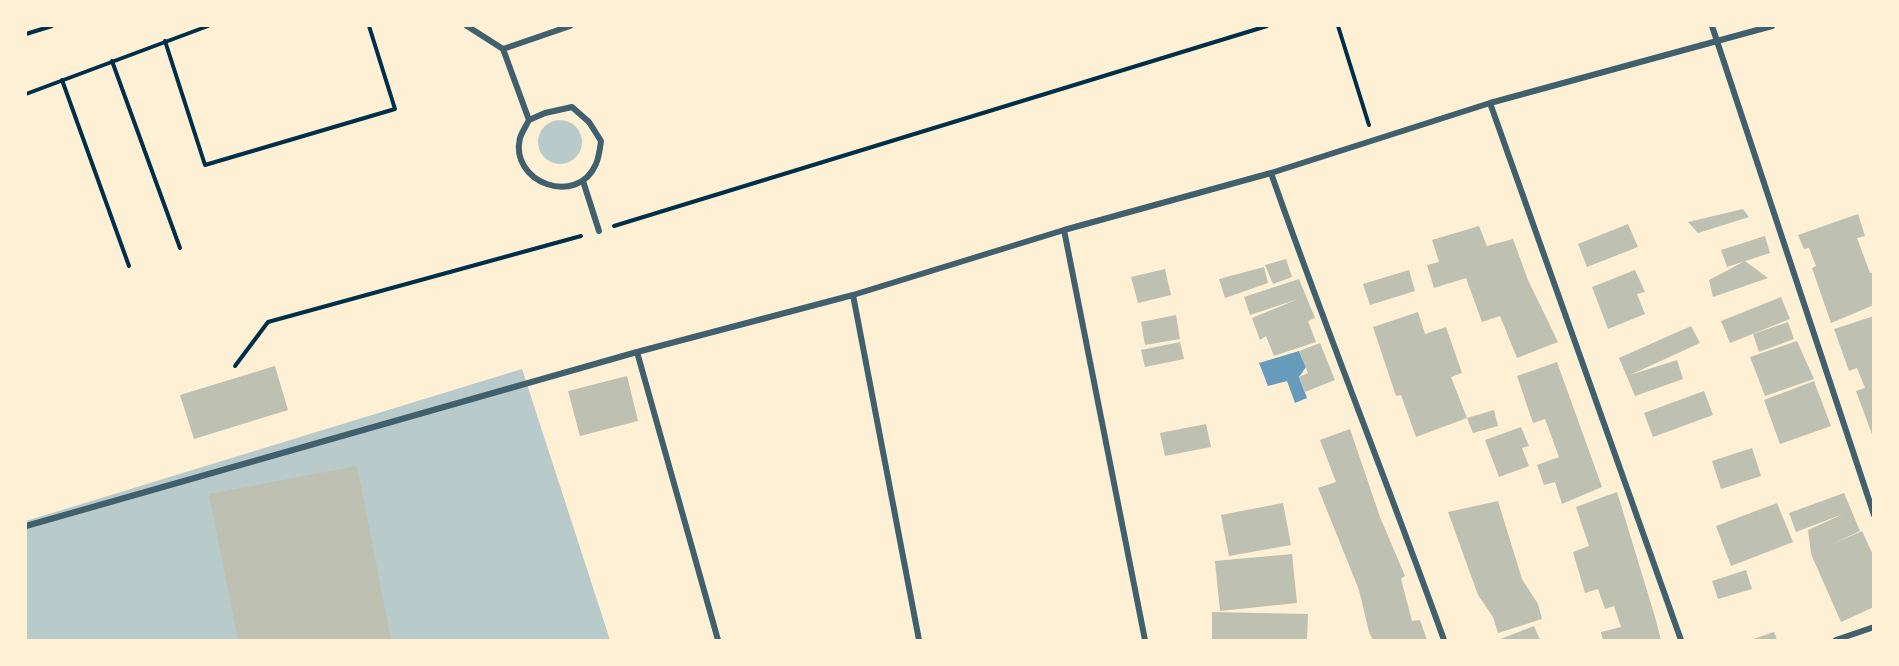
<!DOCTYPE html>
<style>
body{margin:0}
#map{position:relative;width:1899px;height:666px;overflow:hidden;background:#fdf0d5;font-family:Rubik,sans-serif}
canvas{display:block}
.frame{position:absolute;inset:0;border:27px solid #fdf0d5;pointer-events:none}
</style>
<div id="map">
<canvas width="1899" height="666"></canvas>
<div class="frame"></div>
</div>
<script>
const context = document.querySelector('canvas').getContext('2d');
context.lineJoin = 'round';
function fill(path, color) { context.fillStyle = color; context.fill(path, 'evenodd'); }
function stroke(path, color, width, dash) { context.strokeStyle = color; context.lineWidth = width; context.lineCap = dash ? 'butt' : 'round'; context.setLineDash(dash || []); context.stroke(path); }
fill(new Path2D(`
 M538 142a22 22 0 1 1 44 0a22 22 0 1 1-44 0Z
 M522 369 610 640H26V521Z`), '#b9caca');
fill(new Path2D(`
 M1299 351 1306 367 1299 377 1307 398 1295 403 1287 381 1268 386 1259 363Z`), '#669bbc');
fill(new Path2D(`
 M1743 209 1749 217 1698 233 1688 222Z
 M1858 214 1865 236 1857 238 1870 273 1874 272V305L1831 323 1812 268 1816 266 1809 248 1804 249 1798 235Z
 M1628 224 1638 247 1587 267 1578 244Z
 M1479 226 1487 246 1513 239 1528 280 1558 342 1517 358 1500 316 1482 322 1466 278 1434 288 1427 265 1439 262 1432 240Z
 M1765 236 1770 253 1727 267 1721 250Z
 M1286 259 1292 277 1273 284 1265 265Z
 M1745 261 1768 278 1713 297 1709 280Z
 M1264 267 1268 283 1225 298 1219 279Z
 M1165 269 1171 295 1138 303 1131 277Z
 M1409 270 1415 291 1370 305 1363 284Z
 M1635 270 1645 292 1637 294 1645 314 1608 329 1592 287Z
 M1299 279 1315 318 1308 321 1316 342 1274 356 1266 336 1260 340 1252 318 1298 299 1250 315 1244 297Z
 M1781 297 1790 319 1730 343 1721 321Z
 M1418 312 1425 334 1446 327 1462 373 1451 377 1467 418 1494 410 1498 426 1473 433 1467 418 1416 437 1401 395 1396 396 1373 327Z
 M1176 315 1180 339 1145 345 1141 322Z
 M1874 316V437H1873L1856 391 1865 388 1857 368 1849 371 1834 329Z
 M1788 322 1794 339 1759 352 1753 334Z
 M1691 326 1700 343 1630 375 1677 360 1683 379 1635 396 1619 358Z
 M1797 341 1814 379 1765 396 1750 357Z
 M1180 342 1184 359 1145 367 1141 350Z
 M1320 343 1335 380 1305 392 1299 377 1308 373 1299 351Z
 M1557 362 1602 487 1562 504 1555 482 1544 485 1537 465 1559 457 1545 419 1533 423 1517 376Z
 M275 366 288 410 194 439 180 395Z
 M627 376 638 421 580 436 568 391Z
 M1814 381 1831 426 1780 444 1764 400Z
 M1704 391 1713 415 1653 437 1644 413Z
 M1206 424 1211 447 1165 456 1160 433Z
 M1521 427 1529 446 1522 448 1529 466 1499 477 1485 440Z
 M1350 429 1380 517 1405 576 1401 579 1412 621 1420 620 1427 640H1373L1369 632 1359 590 1318 488 1336 482 1320 440Z
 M1752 448 1761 476 1721 489 1712 461Z
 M357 466 391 640H238L209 494Z
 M1617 492 1655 617 1661 640H1603L1601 632 1621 627 1614 606 1605 609 1598 589 1585 593 1573 552 1589 546 1576 507Z
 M1844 493 1860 531 1830 545 1862 531 1874 557V607L1841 622 1811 554 1808 530 1843 514 1796 532 1789 513Z
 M1498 501 1522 579 1538 604 1542 619 1498 633 1493 617 1478 595 1448 512Z
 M1283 503 1291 545 1229 556 1221 515Z
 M1777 503 1793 542 1731 566 1716 526Z
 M1292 554 1297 603 1220 611 1215 561Z
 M1746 570 1752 589 1718 599 1712 581Z
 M1212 612 1308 614 1307 640H1212Z
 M1534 626 1540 640H1498Z
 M1774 632 1777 640H1750Z`), '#bec0b2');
stroke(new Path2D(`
 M1338 26 1369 125
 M26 34 52 26
 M165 41 205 165 395 109 369 26
 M112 61 180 248
 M62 80 129 266
 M26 94 208 26
 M614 226 1267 26
 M235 366 268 322 581 236`), '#003049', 4);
stroke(new Path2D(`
 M467 26 503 49 570 26
 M1712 26 1874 515
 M503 49 529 120C526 126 522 132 520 138 509 182 577 208 596 164 599 157 600 148 601 141L589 122 572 107 545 113 529 120
 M1490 103 1681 640
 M1271 173C1326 330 1388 484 1444 640
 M583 181 599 231
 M1064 230 1145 640
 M853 295 919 640
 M637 352 718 640
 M26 526 637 352 853 295 1064 230 1271 173 1490 103 1772 26
 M1836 640 1874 627`), '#3f606c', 6);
</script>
